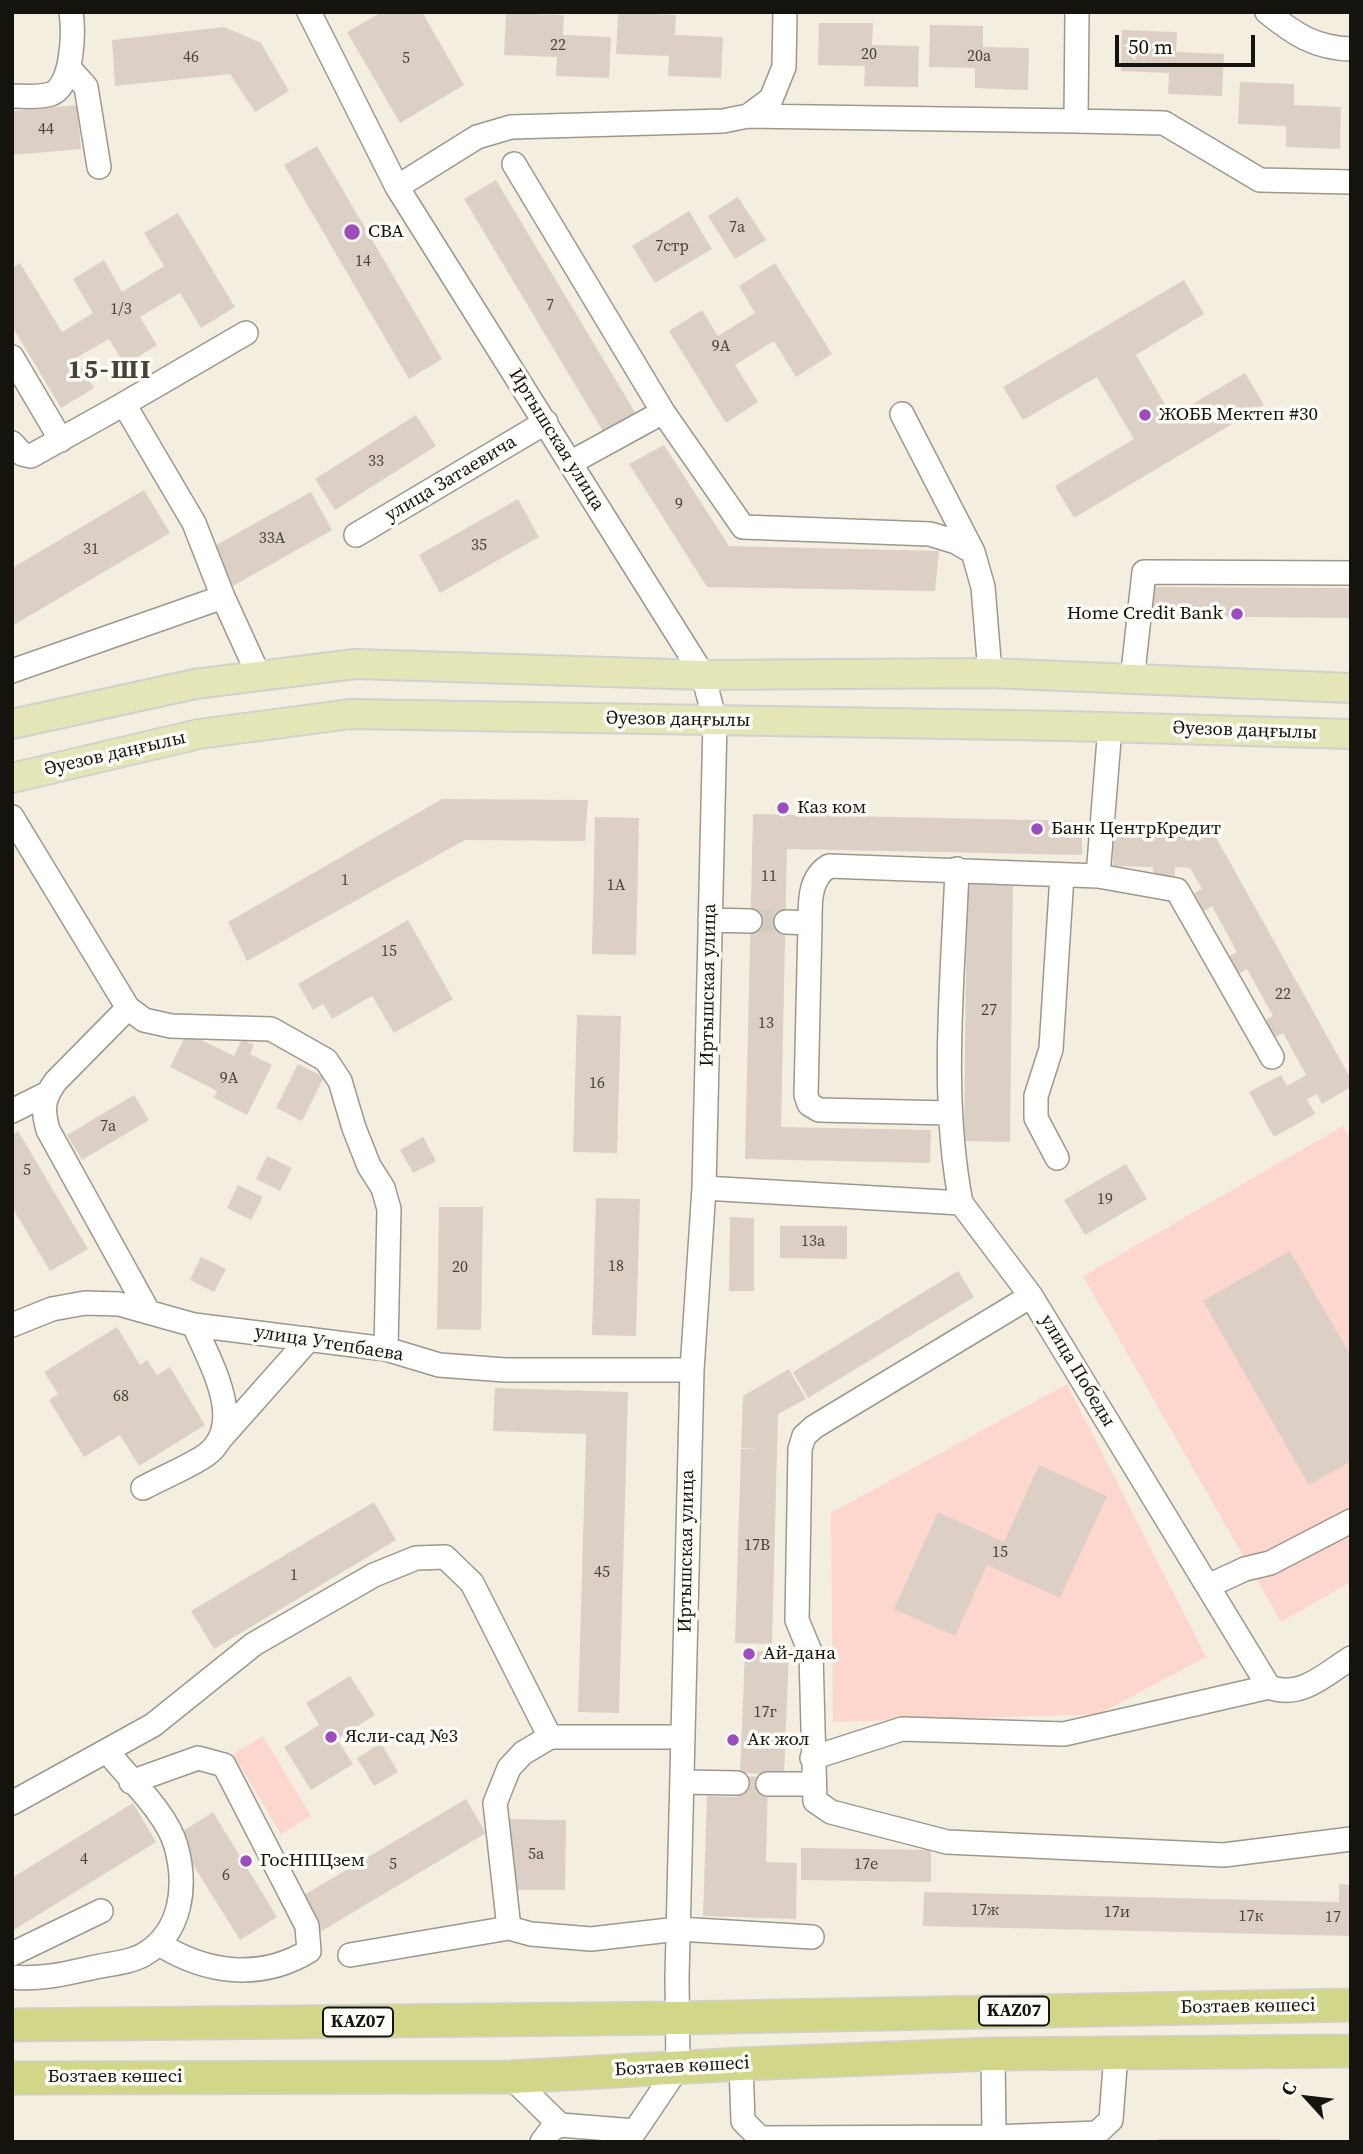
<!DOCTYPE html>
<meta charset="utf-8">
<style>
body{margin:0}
#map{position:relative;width:1363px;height:2154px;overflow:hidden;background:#f4eee1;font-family:"Source Serif 4",serif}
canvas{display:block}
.frame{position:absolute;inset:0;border:14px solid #15130e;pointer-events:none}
.north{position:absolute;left:1272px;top:2063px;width:70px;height:70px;-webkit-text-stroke:5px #fefcf6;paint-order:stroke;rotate:297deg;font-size:19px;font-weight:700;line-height:28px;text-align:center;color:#15130e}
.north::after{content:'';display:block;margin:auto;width:24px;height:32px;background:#15130e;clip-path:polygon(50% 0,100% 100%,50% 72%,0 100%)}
.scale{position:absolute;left:1115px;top:35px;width:140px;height:32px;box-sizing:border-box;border:4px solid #15130e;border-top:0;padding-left:9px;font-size:21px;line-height:24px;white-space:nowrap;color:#15130e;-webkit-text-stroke:5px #fefcf6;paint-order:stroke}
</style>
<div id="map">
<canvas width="1363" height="2154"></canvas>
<div class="frame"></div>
<div class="north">С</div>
<div class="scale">50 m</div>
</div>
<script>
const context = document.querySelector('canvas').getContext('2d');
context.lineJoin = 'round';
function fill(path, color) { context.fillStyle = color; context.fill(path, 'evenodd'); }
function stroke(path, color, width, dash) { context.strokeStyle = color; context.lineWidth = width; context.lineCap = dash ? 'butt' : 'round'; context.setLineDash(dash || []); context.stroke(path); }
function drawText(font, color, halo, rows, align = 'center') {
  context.font = font + ' "Source Serif 4",serif'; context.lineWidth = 7; context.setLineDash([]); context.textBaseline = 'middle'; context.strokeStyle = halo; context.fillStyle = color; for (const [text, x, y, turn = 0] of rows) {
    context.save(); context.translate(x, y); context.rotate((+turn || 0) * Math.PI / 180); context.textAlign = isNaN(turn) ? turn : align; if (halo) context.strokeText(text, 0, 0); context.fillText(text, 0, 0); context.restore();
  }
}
fill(new Path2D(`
 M1343 1126 1351 1140V1582L1281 1622 1083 1276Z
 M1067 1384 1206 1657 1099 1714 833 1722 831 1513Z
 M263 1736 311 1816 281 1834 233 1754Z`), '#fdd6cd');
fill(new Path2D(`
 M382 12H422L464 85 400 123 347 32Z
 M618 12 676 15 675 35 723 37 721 78 668 76 669 56 616 54Z
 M506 13 564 15 563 35 611 37 609 78 556 76 557 57 504 55Z
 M819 23H873L872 45 919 46 918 87 864 86 865 66 818 65Z
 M930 25 983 26V47L1029 48 1028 90 975 88V68L929 67Z
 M224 27 261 43 289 91 255 112 230 74 115 86 112 40Z
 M1122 30 1177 32 1176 52 1224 54 1222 96 1168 94 1169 73 1121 71Z
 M1240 82 1294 84V105L1341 107 1340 149 1286 147V126L1238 124Z
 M77 105 81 149 12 155V111Z
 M317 146 442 359 409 379 284 165Z
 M496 180 636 414 604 433 464 199Z
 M738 197 766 240 735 259 708 216Z
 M689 211 712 249 655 283 632 246Z
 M178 213 235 307 201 328 180 293 140 317 157 345 125 365 109 339 76 358 94 388 61 408 12 326V268L20 263 62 332 93 313 73 279 104 260 122 292 164 266 144 233Z
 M775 263 832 354 796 377 774 341 735 365 758 402 726 423 669 331 702 310 718 336 755 313 739 286Z
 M1184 280 1204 314 1136 355 1172 416 1245 373 1264 405 1074 518 1055 486 1134 439 1097 377 1023 420 1003 387Z
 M416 415 436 446 335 510 315 479Z
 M664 445 729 546 939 551 935 591 707 587 629 464Z
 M144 490 170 533 12 626V568Z
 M311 492 332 530 233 586 211 548Z
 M518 499 539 537 440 593 419 555Z
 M1149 587 1351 588V618L1149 616Z
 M442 799 588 800 585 841 465 840 247 961 228 922Z
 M753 814 1082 821V855L787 849 781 1127 931 1130 930 1163 745 1159Z
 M595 817 639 818 636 955 592 954Z
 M1113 831 1213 832 1351 1079V1087L1322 1104 1317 1094 1307 1099 1315 1114 1274 1137 1249 1092 1281 1075 1287 1086 1306 1075 1283 1033 1274 1038 1264 1021 1273 1016 1247 969 1239 974 1229 956 1237 952 1212 906 1204 911 1194 893 1202 889 1190 868 1175 867V880H1153V867L1113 866Z
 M967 881 1013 882 1010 1142 964 1141Z
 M408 920 453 999 394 1033 372 996 332 1019 323 1004 313 1010 298 984Z
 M577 1015 621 1016 617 1153 573 1152Z
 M187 1033 234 1056 242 1039 254 1045 250 1054 272 1065 247 1115 214 1098 217 1091 170 1067Z
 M298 1064 324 1077 302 1121 276 1108Z
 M134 1095 149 1120 82 1160 67 1135Z
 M18 1131 88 1249 50 1271 12 1207V1135Z
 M423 1137 436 1161 413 1173 400 1150Z
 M267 1156 292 1168 280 1191 256 1179Z
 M1126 1164 1147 1199 1085 1235 1064 1200Z
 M238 1185 263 1197 251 1220 227 1208Z
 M596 1198 640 1199 636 1336 592 1335Z
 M439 1207H483L481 1330 437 1329Z
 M730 1217 754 1218V1291H729Z
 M780 1226H847V1259L780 1258Z
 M1290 1251 1351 1356V1461L1309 1485 1203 1301Z
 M201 1257 226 1269 214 1292 190 1280Z
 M958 1271 974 1297 808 1398 793 1372Z
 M117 1327 140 1365 147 1360 157 1375 170 1367 205 1425 139 1466 120 1435 84 1457 49 1400 58 1394 44 1372Z
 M789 1369 806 1399 778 1414 772 1644 735 1643 741 1449H757L741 1448 743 1396Z
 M495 1388 628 1392 619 1713 578 1712 586 1434 493 1431Z
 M1039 1465 1107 1496 1060 1598 987 1565 955 1636 894 1609 938 1512 1004 1542Z
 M374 1502 396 1540 214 1649 191 1611Z
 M745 1651 789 1652 784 1775 740 1773Z
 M350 1676 375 1715 337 1739 353 1764 311 1790 284 1747 319 1725 306 1703Z
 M381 1743 398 1772 374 1786 357 1758Z
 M737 1776 768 1777 766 1862 797 1863 796 1919 703 1916 707 1796 737 1797Z
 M466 1799 486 1833 320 1932 299 1898Z
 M133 1803 156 1842 12 1931V1878Z
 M213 1812 277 1917 240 1940 175 1836Z
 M507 1819 566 1820 565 1890H507Z
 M801 1848 931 1850V1882L801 1880Z
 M1339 1884 1351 1885V1936L923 1926 924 1892 1339 1902Z
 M1158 2139H1281V2142H1158Z`), '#dcd0c6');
stroke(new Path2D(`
 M750 921 786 922`), '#d3cdc1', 23, [23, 11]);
const minor = new Path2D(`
 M309 12 397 187 703 675 715 721 704 1188 692 1370 677 1977 678 2067 635 2131 560 2125 511 2077
 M1267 12C1294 34 1315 48 1351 49
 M69 68 86 87 99 167
 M12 96C25 96 39 98 51 94 73 86 74 32 71 12
 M748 116 771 99 784 67 785 12
 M1076 121 1164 123 1260 180 1351 182
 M514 164 663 412 570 463
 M397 187 477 137 511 127 723 121 748 116 1076 121 1077 12
 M12 357 61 440
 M124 404 246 333
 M663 412 743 527 930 534 956 542 973 552 983 587 990 673
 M902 414 973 552
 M12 443 22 454 31 456 124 404 194 523 223 597 259 676
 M356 535 546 422
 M12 671 223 597
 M1132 681 1144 572 1351 573
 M12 817 128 1008 144 1020 171 1026 271 1029 326 1060 340 1081 354 1128 369 1166 383 1188 389 1209 386 1349
 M957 869C953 980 940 1094 961 1203
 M1098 876 1110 727
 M710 920 750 921
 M786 922 810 923C810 902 809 878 829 866L1098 876 1177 890 1272 1057
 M810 923 806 1095 809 1104 819 1110 949 1113
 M128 1008 56 1081C43 1098 42 1109 48 1130L148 1311
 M12 1111 46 1094
 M1057 1158 1036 1118V1096L1051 1049 1062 875
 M704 1188 961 1203 1031 1296 1269 1687C1301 1699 1324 1675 1351 1658
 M1031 1296 814 1427 804 1436 800 1449 797 1620 811 1654 815 1801 831 1812 947 1842 1224 1855 1351 1839
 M12 1325 52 1309 85 1303 119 1304 194 1325 386 1349 439 1365 505 1370H692
 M221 1438 309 1339
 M143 1488C163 1477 187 1468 206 1455 248 1424 209 1361 194 1325
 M1208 1586 1245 1569 1270 1563 1351 1521
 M683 1737H550L523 1753 509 1768 495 1803 509 1928 531 1934 591 1939 678 1929 812 1937
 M812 1758 902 1729 1064 1734 1269 1687
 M131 1782 198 1758 224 1765 307 1926 309 1951C259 1981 206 1973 159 1944
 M682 1782 737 1783
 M768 1784H812
 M12 1803 153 1725 254 1644 374 1575 416 1558 445 1557 472 1583 550 1737
 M12 1954 101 1911
 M350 1955 509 1928
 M12 1977C40 1980 64 1974 91 1968 107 1964 129 1963 143 1955 182 1933 187 1886 176 1846 167 1813 128 1778 107 1751
 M993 2054 994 2137 1097 2133 1111 2120 1116 2053
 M741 2064 743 2121 760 2138 994 2137
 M542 2142 551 2130 560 2125`);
const major = new Path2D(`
 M12 724 195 684 355 664 703 675 990 673 1351 688
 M12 778 199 734 351 714 1067 726 1351 734`);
const highway = new Path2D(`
 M12 2025 677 2018 1351 2005
 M12 2078 511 2077 741 2064 993 2054 1351 2051`);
stroke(minor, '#9e988c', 26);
stroke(major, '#d0d0cf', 32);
stroke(highway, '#d0d0cf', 35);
stroke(minor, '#fff', 23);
stroke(major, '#e4e6b8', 28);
stroke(highway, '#d2d689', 32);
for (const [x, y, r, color] of [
 [352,232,9,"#9c4cbd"],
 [1145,415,7,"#9c4cbd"],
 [1237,614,7,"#9c4cbd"],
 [783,808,7,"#9c4cbd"],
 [1037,829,7,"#9c4cbd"],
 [749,1654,7,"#9c4cbd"],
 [331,1737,7,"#9c4cbd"],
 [733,1740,7,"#9c4cbd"],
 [246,1861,7,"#9c4cbd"]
]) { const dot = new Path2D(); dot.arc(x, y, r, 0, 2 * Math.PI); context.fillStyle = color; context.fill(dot); stroke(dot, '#fefcf6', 2.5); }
drawText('16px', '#47423c', null, [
 ["22",558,46],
 ["20",869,55],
 ["20а",979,57],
 ["46",191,58],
 ["5",406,59],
 ["44",46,130],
 ["7а",737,228],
 ["7стр",672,247],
 ["14",363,262],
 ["7",550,306],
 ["1/3",121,310],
 ["9А",721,347],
 ["33",376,462],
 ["9",679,505],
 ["33А",272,539],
 ["35",479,546],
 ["31",91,550],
 ["11",769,877],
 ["1",345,881],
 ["1А",616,886],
 ["15",389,952],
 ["22",1283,995],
 ["27",989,1011],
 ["13",766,1024],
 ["9А",229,1079],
 ["16",597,1084],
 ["7а",108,1127],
 ["5",27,1171],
 ["19",1105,1200],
 ["13а",813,1242],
 ["18",616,1267],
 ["20",460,1268],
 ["68",121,1397],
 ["17В",757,1546],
 ["15",1000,1553],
 ["45",602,1573],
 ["1",294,1576],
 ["17г",765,1713],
 ["5а",536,1855],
 ["4",84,1860],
 ["5",393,1865],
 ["17е",866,1865],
 ["6",226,1876],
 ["17ж",985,1911],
 ["17и",1117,1913],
 ["17к",1251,1917],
 ["17",1333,1918]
]);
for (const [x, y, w] of [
 [1014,2011,70],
 [358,2022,70]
]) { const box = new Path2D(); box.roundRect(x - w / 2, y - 14.5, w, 29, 5); context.fillStyle = '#fefcf6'; context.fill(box); stroke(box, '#15130e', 2); }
drawText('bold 18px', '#15130e', null, [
 ["KAZ07",1014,2011],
 ["KAZ07",358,2022]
]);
drawText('19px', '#15130e', '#fefcf6', [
 ["СВА",368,232],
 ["ЖОББ Мектеп #30",1159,415],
 ["Home Credit Bank",1223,614,"right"],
 ["Каз ком",797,808],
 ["Банк ЦентрКредит",1051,829],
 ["Ай-дана",763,1654],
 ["Ясли-сад №3",345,1737],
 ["Ак жол",747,1740],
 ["ГосНПЦзем",260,1861]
], 'left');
drawText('19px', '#15130e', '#fefcf6', [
 ["Иртышская улица",556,440,58],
 ["улица Затаевича",451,479,-31],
 ["Әуезов даңғылы",678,720,1],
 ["Әуезов даңғылы",1245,731,2],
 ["Әуезов даңғылы",115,754,-13],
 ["Иртышская улица",709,985,-89],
 ["улица Утепбаева",329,1344,9],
 ["улица Победы",1077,1371,59],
 ["Иртышская улица",687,1551,-89],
 ["Бозтаев көшесі",1248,2007,-1],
 ["Бозтаев көшесі",682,2067,-3],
 ["Бозтаев көшесі",115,2077]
]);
context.letterSpacing = '2px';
drawText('bold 26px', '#474238', '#fefcf6', [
 ["15-ШІ",110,371]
]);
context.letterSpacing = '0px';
</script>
